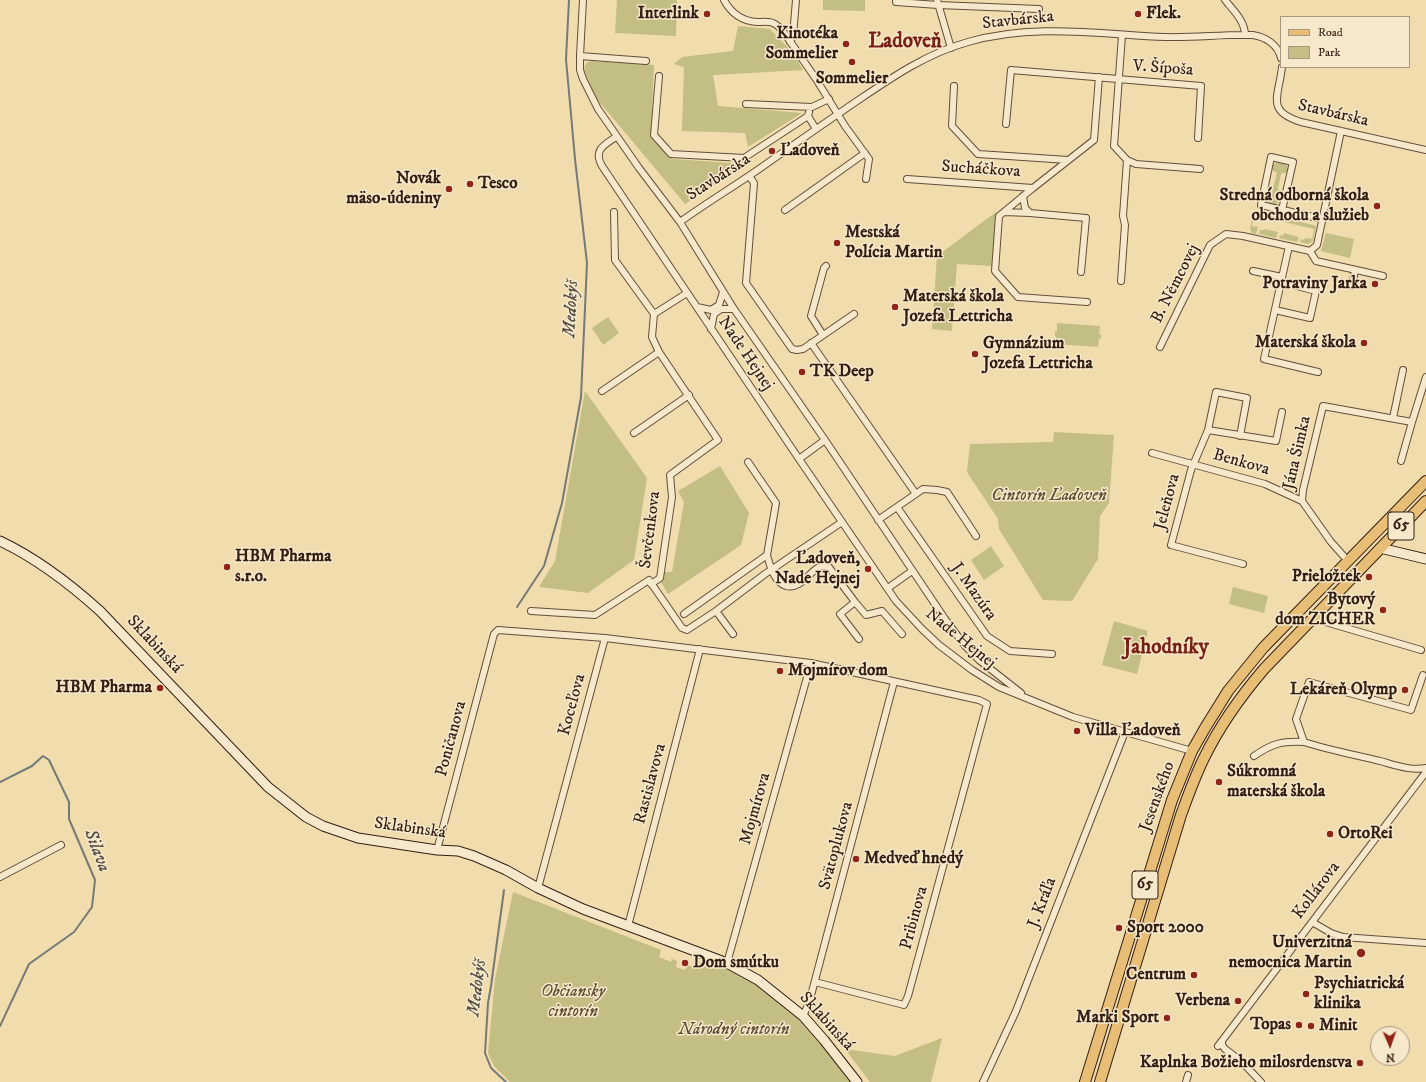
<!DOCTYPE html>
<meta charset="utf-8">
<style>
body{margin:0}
#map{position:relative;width:1426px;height:1082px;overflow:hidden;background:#f1dcad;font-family:"IM FELL DW Pica",serif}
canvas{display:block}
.legend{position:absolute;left:1280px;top:16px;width:130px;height:52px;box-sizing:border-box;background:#f6e8ca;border:1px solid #a89781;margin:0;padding:5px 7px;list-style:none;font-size:12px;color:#331e14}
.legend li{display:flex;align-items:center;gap:8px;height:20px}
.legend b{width:20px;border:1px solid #a89781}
.north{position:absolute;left:1370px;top:1026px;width:40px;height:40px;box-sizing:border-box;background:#f6e8ca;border:1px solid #a89781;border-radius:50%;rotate:178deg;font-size:11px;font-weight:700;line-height:16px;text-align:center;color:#331e14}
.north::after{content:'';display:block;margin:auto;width:14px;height:18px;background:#8f2418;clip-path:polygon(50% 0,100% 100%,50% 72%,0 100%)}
</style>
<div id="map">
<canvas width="1426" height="1082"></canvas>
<ul class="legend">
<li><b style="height:5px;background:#e8be76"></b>Road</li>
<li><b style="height:11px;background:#c2be84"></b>Park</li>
</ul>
<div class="north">N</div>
</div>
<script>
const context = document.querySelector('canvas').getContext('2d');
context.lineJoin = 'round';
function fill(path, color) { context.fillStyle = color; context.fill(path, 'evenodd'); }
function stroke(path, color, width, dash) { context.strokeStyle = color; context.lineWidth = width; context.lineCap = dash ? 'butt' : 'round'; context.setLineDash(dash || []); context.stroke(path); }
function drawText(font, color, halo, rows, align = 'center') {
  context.font = font + ' "IM FELL DW Pica",serif'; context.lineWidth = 3; context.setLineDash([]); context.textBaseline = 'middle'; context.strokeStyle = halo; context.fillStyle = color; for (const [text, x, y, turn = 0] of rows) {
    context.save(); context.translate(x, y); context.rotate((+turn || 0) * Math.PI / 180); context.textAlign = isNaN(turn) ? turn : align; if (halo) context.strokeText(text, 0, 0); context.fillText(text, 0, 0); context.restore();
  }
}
fill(new Path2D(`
 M617 0H677L676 36 615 33Z
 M823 0H865V11L823 10Z
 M738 26 770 29 793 53 803 70 713 75 718 106 802 113 748 147 745 133 682 131 684 67 674 64 682 57 733 51Z
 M593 61 654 65 651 136 673 159 746 164 685 204 596 98 584 71 585 65 588 62Z
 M1277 162C1284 161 1289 165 1288 172L1281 174 1278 189 1284 192 1278 190 1277 195 1283 197C1279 205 1269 208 1265 199L1266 193 1272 194 1273 189 1267 188V187L1273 188 1277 173 1271 169 1272 166Z
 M996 212 993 266 957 264 952 331 932 329 937 256Z
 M1260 212 1313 225 1316 226 1313 241 1308 244 1300 242 1301 239 1304 240 1305 238 1312 239 1314 229 1254 215 1252 226 1258 227 1256 234 1252 233 1250 229 1253 215Z
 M1264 229 1278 232 1276 238 1259 234 1260 230H1264Z
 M1284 233 1299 237 1297 242 1279 238 1280 235 1283 236Z
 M1326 233 1354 239 1350 258 1321 251Z
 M608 317 619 333 603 345 592 328Z
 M1057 323 1100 326 1099 334H1101V339H1099L1098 347 1056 344V336H1055V331H1057Z
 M585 391 647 478 634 560 588 593 539 587 555 561Z
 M1054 432 1114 435 1109 503 1100 516 1098 559 1072 601 1043 600 999 529 998 519 967 472 970 444 1053 442Z
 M720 466 749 513 741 545 668 594 661 582 663 572H672L684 502 678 491Z
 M991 546 1004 566 984 580 971 560Z
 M1233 587 1268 596 1264 613 1229 604Z
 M1114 621 1148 631 1137 674 1102 665Z
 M513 892 661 950 659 957 671 962 672 959 677 961 676 967 685 970 687 965 693 967 695 961 711 966 715 964 726 967 754 981 799 1018 852 1082H510L494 1066 488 1053 495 979Z
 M942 1038 931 1082H870L845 1049 895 1056Z`), '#c2be84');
stroke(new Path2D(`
 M517 607 544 566 562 503 581 397 587 263 575 159 566 59 569 0
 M0 782 32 766 43 756 49 760 69 802V819L95 880 92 907 74 932 29 964 0 1026
 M504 890 491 986 488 1003 485 1053 491 1068 506 1082`), '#747b75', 2);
const street = new Path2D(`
 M583 0 580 56 646 61
 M724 0C731 13 742 21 757 22 762 22 769 21 773 23 778 25 782 30 785 34L816 79 845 126 869 159 866 179
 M896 0V2L938 5 1039 9
 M937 0 951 48
 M1225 0C1233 10 1245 21 1245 35
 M790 42 793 36 796 0
 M580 56V70L583 79 598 109 639 168 680 222 734 309 825 440 945 619 966 647 979 660 1021 693
 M1282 67C1279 96 1265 111 1301 122L1426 150
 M659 76 654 135 671 154 744 158 808 116
 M954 86 952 126 978 154 1068 160
 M746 104 812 107 829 99
 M809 112 808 116 816 129
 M1006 124 1011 70 1201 86 1198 138
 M616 137C604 145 593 150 602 166L799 459 896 601 922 629 939 645 972 670 999 687 1073 717 1192 751
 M1127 160 1136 164 1200 169
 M749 176 754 183 746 283 792 349 797 350 803 349 854 314
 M907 179 1033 188 1094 140 1099 77
 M1033 188 999 216 995 271 1018 297 1087 302
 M1023 196 1025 208 1030 213 1086 218 1081 272
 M785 210 865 153
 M1282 210 1293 162 1271 157 1261 205 1322 219
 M614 212 615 260 654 314 652 337 659 352 718 440 670 475 672 497 660 578 651 584
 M1004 212 1030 213
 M680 222C709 201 740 183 769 162 799 141 829 120 860 99 894 76 928 53 968 42 1032 23 1099 34 1165 37 1195 38 1224 34 1253 35 1266 37 1278 45 1281 58
 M1289 246 1264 359 1318 372
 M1310 251 1317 245 1341 131
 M1253 271 1282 277
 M1121 281 1125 225 1123 216 1127 160 1114 146 1122 35
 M1352 286 1355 270
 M697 307 711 310 719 305 723 292
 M1275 310 1310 318 1316 291 1281 282
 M654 314 687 293
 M711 329 714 314 721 309H734
 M823 335 811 316 824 268 826 266
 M811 343 916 494
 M1160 347 1210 245 1226 234 1243 236 1310 251 1316 261 1383 276
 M602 391 659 352
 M1393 418 1403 370
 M1208 430 1276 441 1282 412
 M634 433 689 395
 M1240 436 1247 398 1216 392 1208 430 1191 470 1171 545 1243 564
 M1152 453 1265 484 1302 501
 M799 459 825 440
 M1401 461 1412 422
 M897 507 987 636 1010 651 1052 654
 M878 520 923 489 937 490 947 492 976 536
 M767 555C770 566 774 582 786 586 801 590 809 571 821 566 822 566 827 566 828 566L855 602
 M1348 561 1331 542 1302 501 1303 490 1323 406 1412 422 1426 377
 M888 588 912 571
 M531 611 595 615 649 580 682 628 687 630 716 611 765 574 842 522
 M716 611 733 634
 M684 614 767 555 776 503 748 462
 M1312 618 1421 650
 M605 638 811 663 979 700 987 704 908 996 904 1005 815 982
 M859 639 840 614 855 602 866 615 882 611 902 634
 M1423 675 1411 710 1309 682 1296 719 1304 742C1329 750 1355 755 1380 761 1395 765 1411 771 1426 768
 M1254 756C1273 743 1282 741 1304 742
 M437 850 494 634 498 630 605 638 538 888
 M0 877 61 845
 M1312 922 1331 933 1343 937 1426 943
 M628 926 700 649
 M727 963 811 663
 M803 1016 809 1003 894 682
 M1222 1042V1045L1225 1049 1242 1062 1261 1082
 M1218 1046 1426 772
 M983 1082 1016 1011 1125 732
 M1186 1082 1188 1075`);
const secondary = new Path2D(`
 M0 541C38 559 69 583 100 611L268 787 306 817 323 826 358 838 437 850 458 851 474 856 506 870 538 888 583 909 727 963 758 980 803 1016 824 1040 857 1082
 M1380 548 1426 559`);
const primary = new Path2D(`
 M1085 1082 1172 800 1192 751 1205 728 1228 691 1263 648 1426 481
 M1100 1082 1181 815C1188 796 1195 776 1204 758 1220 725 1241 696 1264 669L1426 501`);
stroke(street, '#624e3a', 8);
stroke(secondary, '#331e14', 11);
stroke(primary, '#331e14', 12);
stroke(street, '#f6e8ca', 6);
stroke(secondary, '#f6e8ca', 9);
stroke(primary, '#e8be76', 10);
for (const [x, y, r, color] of [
 [707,14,4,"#8f2418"],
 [1138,14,4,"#8f2418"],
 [846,44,4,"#8f2418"],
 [852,62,4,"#8f2418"],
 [772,151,4,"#8f2418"],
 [470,184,4,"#8f2418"],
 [449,189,4,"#8f2418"],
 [1377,206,4,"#8f2418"],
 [837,243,4,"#8f2418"],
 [1375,284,4,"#8f2418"],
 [895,307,4,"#8f2418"],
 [1364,343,4,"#8f2418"],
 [975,354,4,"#8f2418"],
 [802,372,4,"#8f2418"],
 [227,567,4,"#8f2418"],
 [868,569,4,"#8f2418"],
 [1369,577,4,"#8f2418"],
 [1383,610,4,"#8f2418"],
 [780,671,4,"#8f2418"],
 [160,688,4,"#8f2418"],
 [1405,690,4,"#8f2418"],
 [1077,731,4,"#8f2418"],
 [1219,782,4,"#8f2418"],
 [1330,834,4,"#8f2418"],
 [856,859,4,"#8f2418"],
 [1119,928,4,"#8f2418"],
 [1361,953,5,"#8f2418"],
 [685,963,4,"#8f2418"],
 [1194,975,4,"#8f2418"],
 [1306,994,4,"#8f2418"],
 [1238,1001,4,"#8f2418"],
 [1167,1018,4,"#8f2418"],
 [1299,1025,4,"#8f2418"],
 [1311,1026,4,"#8f2418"],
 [1360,1063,4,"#8f2418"]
]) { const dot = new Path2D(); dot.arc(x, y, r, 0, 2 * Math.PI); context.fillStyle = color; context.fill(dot); stroke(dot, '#f6e8ca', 1.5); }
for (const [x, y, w] of [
 [1401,526,26],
 [1145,885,26]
]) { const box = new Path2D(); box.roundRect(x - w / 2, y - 14, w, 28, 3); context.fillStyle = '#f6e8ca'; context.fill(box); stroke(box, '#331e14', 1); }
drawText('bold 16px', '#331e14', null, [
 ["65",1401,526],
 ["65",1145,885]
]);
drawText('bold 17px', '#331e14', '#f6e8ca', [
 ["Interlink",699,14],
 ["Flek.",1146,14,"left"],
 ["Kinotéka",838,34],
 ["Sommelier",838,54],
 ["Sommelier",852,79,"center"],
 ["Ľadoveň",780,151,"left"],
 ["Novák",441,179],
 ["mäso-údeniny",441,199],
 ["Tesco",478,184,"left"],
 ["Stredná odborná škola",1369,196],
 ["obchodu a služieb",1369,216],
 ["Mestská",845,233,"left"],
 ["Polícia Martin",845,253,"left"],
 ["Potraviny Jarka",1367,284],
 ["Materská škola",903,297,"left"],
 ["Jozefa Lettricha",903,317,"left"],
 ["Materská škola",1356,343],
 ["Gymnázium",983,344,"left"],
 ["Jozefa Lettricha",983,364,"left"],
 ["TK Deep",810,372,"left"],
 ["HBM Pharma",235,557,"left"],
 ["s.r.o.",235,577,"left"],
 ["Ľadoveň,",860,559],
 ["Nade Hejnej",860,579],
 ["Prieložtek",1361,577],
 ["Bytový",1375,600],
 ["dom ZICHER",1375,620],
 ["Mojmírov dom",788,671,"left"],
 ["HBM Pharma",152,688],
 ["Lekáreň Olymp",1397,690],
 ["Villa Ľadoveň",1085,731,"left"],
 ["Súkromná",1227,772,"left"],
 ["materská škola",1227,792,"left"],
 ["OrtoRei",1338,834,"left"],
 ["Medveď hnedý",864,859,"left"],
 ["Sport 2000",1127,928,"left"],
 ["Univerzitná",1352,943],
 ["nemocnica Martin",1352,963],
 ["Dom smútku",693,963,"left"],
 ["Centrum",1186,975],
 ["Psychiatrická",1314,984,"left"],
 ["klinika",1314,1004,"left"],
 ["Verbena",1230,1001],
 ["Marki Sport",1159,1018],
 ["Topas",1291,1025],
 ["Minit",1319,1026,"left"],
 ["Kaplnka Božieho milosrdenstva",1352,1063]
], 'right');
drawText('17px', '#331e14', '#f6e8ca', [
 ["Stavbárska",1018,21,-6],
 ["V. Šípoša",1163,69,4],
 ["Stavbárska",1333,114,13],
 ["Sucháčkova",981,170,4],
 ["Stavbárska",719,178,-33],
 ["B. Němcovej",1176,284,-63],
 ["Nade Hejnej",745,354,56],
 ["Jána Šimka",1298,453,-77],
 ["Benkova",1241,463,16],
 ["Jeleňova",1168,502,-75],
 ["Ševčenkova",651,530,-83],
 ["J. Mazúra",973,592,55],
 ["Nade Hejnej",960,639,39],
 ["Sklabinská",154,645,47],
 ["Koceľova",573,705,-75],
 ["Poničanova",452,739,-75],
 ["Rastislavova",651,784,-75],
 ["Jesenského",1158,797,-70],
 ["Mojmírova",756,809,-74],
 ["Sklabinská",410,829,8],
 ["Svätoplukova",837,846,-75],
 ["Kollárova",1317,891,-53],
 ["J. Kráľa",1043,903,-69],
 ["Pribinova",915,918,-75],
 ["Sklabinská",826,1022,48]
]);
drawText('italic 17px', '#5e4e36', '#f6e8ca', [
 ["Cintorín Ľadoveň",1049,496],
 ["Občiansky",573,992],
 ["cintorín",573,1012],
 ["Národný cintorín",734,1030]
]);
drawText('italic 18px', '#534c44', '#f6e8ca', [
 ["Medokýš",572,309,-87],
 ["Silava",96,851,69],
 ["Medokýš",478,988,-83]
]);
drawText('bold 21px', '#7a1f14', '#f6e8ca', [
 ["Ľadoveň",905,43],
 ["Jahodníky",1166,649]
]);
</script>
